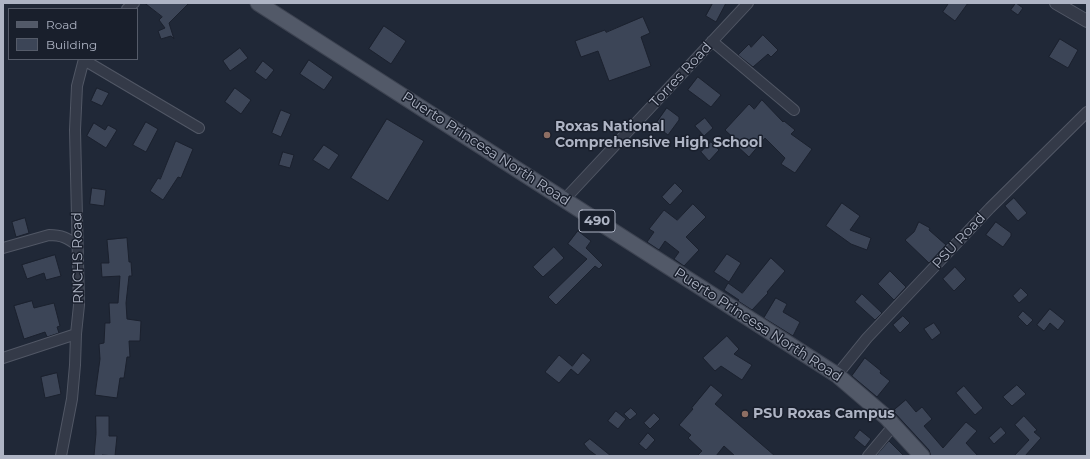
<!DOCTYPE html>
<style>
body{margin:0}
#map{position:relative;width:1090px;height:459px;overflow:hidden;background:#202837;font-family:Montserrat,sans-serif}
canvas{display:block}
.frame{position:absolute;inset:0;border:4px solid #aeb4c4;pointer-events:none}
.legend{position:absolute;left:8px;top:8px;width:130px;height:52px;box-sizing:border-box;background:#191f2c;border:1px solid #555b69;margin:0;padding:5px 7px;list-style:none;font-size:12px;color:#aeb4c4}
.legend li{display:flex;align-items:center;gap:8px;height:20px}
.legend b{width:20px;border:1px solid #555b69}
</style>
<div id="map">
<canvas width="1090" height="459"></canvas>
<div class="frame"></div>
<ul class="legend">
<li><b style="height:5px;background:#525968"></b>Road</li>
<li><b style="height:11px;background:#3c4557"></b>Building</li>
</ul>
</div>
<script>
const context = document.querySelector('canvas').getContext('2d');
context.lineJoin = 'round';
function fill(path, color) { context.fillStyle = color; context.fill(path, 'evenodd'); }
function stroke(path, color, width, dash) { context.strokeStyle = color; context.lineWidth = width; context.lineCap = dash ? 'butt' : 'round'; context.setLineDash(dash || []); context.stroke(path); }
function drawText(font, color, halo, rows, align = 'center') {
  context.font = font + ' Montserrat,sans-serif'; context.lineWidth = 3; context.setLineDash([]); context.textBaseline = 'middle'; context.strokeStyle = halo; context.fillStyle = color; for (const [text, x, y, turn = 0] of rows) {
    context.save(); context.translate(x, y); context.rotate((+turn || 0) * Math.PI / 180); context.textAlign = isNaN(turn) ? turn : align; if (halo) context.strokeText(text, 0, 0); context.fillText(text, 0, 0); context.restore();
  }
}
const building = new Path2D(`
 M145 3H189L169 23 174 39 171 36 161 39 158 31 165 28 159 20 162 17Z
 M713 3H726L716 22 706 16Z
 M949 3H968L955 21 943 12Z
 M1016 3 1023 8 1018 15 1011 10Z
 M643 17 650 33 641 37 651 66 609 81 598 51 581 57 575 41 605 30 606 32Z
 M384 26 406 41 391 64 369 49Z
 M763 35 778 50 771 57 768 54 753 67 738 55 749 44 751 47Z
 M1060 39 1078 50 1068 68 1049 57Z
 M240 48 248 58 230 71 223 61Z
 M309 60 333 77 324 90 300 74Z
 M263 61 274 70 266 80 255 72Z
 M698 77 721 95 711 107 688 90Z
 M97 88 109 93 102 106 91 101Z
 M235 88 251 100 241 114 225 102Z
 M762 100 783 122 784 121 795 130 791 134 812 149 795 173 781 164 785 158 765 138 749 157 736 145 738 142 725 130 749 104 754 109Z
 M667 108 679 117V120L668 135 655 125Z
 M281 110 291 114 281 137 272 133Z
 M705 118 713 128 704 136 695 126Z
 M387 119 424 141 388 201 351 178Z
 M146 122 158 129 146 152 133 145Z
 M94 123 105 130 108 125 117 130 106 148 87 136Z
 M176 141 193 149 181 178 178 177 163 200 150 191 158 178 160 179Z
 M711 142 719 150 709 161 701 152Z
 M324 145 339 155 329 170 313 160Z
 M283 152 294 155 290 168 279 165Z
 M675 183 683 191 670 205 662 197Z
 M92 188 106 190 104 206 90 204Z
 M1014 198 1027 213 1018 221 1005 206Z
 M842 203 860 216 850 230 871 238 867 250 851 244 826 226Z
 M693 204 706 217 686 237 699 250 684 266 674 259 679 252 665 241 659 250 647 242 654 232 649 229 664 210 677 220Z
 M25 218 29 233 16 237 12 222Z
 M919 222 930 228 929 230 946 245 929 263 905 240 914 232Z
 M996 222 1011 233V236L1003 247 986 235Z
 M578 231 591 241 586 248 603 265 599 269 595 266 556 305 548 297 587 259 568 244Z
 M127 238 129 262H131L132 276H129L126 303 127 319 141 321 140 341H129L130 357H127L124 378H120L117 398 95 395 100 359 99 344 104 343 105 323H110L109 303H118L120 276 102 277 101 263H109L107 240Z
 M554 247 564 258 543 277 533 267Z
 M727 254 741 263 729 282 714 272Z
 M55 255 61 276 46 280 44 273 27 279 22 265Z
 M771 258 785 271 767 292 768 293 752 310 738 301 739 300 724 290 728 283 742 293Z
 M955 267 966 279 954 291 943 279Z
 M890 271 906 287 894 300 878 284Z
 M1021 288 1028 295 1019 303 1013 296Z
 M862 294 882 313 875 320 855 302Z
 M776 298 787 304 783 312 800 322 793 336 764 318Z
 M32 301 34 308 54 303 60 326 57 327 59 333 47 337 45 332 24 339 14 306Z
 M1050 309 1065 321 1058 330 1050 323 1044 331 1037 325Z
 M1023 311 1033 320 1027 326 1018 317Z
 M903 316 910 323 900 333 893 325Z
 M934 323 941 333 932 340 924 329Z
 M727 336 739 349 734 354 752 365 742 380 721 366 715 371 703 358Z
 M583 353 591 360 578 375 571 369 559 383 545 372 559 355 572 366Z
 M865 358 881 371 880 373 890 381 877 397 852 376Z
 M57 373 61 394 45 398 41 377Z
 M711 385 723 395 715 404 775 456H735L724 446 716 456H697L702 451 688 438 691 435 679 425 693 409 692 408Z
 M1017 385 1026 394 1012 406 1003 397Z
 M964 386 983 408 975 415 956 393Z
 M906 400 916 412 922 407 932 419 924 426 943 448 966 422 977 431 966 443 978 456H931L929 450 893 411Z
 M631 408 637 414 630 420 624 414Z
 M616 411 626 419 618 429 608 421Z
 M654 413 660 419 650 429 644 423Z
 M96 416H109V436H117L115 456 102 455V456H94L96 434Z
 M1024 416 1037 430 1034 432 1041 438 1025 456H1014L1029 440 1015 425Z
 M1001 427 1006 433 994 444 989 438Z
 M860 430 871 439 865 447 854 438Z
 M648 433 655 440 646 450 639 444Z
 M590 439 611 456H597L589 450 584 444Z
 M889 441 904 456H876Z`);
fill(building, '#3c4557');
stroke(building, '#1b212e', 1);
const minor = new Path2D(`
 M127 9 134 3
 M712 41 794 110
 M84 60 199 128
 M564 200 748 3
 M3 248 49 235C62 235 67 238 77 245
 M3 358 76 334
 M837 375 867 338 990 208 1087 112
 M61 456 72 399 75 365 76 334 79 305 75 130 77 86 84 59
 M868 456 894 425`);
const tertiary = new Path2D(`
 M1056 3 1087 21`);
const primary = new Path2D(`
 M258 3 837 375 886 417 922 456`);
stroke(minor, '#515765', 12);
stroke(tertiary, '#515765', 14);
stroke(primary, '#3d4351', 17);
stroke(minor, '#343a48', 10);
stroke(tertiary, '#343a48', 12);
stroke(primary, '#525968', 15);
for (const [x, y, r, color] of [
 [547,135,4,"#8d6e63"],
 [745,414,4,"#8d6e63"]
]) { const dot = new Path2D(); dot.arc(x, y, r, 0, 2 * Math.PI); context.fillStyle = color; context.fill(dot); stroke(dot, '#191f2c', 1.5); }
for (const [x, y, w] of [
 [597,221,36]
]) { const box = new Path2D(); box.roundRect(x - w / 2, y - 11, w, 22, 3); context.fillStyle = '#191f2c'; context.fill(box); stroke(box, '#aeb4c4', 1); }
drawText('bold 13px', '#aeb4c4', null, [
 ["490",597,221]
]);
drawText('14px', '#aeb4c4', '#191f2c', [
 ["Torres Road",681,75,-47],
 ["Puerto Princesa North Road",486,149,33],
 ["PSU Road",959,241,-47],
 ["RNCHS Road",78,258,-91],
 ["Puerto Princesa North Road",758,325,33]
]);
drawText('bold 14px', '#aeb4c4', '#191f2c', [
 ["Roxas National",555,127],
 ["Comprehensive High School",555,143],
 ["PSU Roxas Campus",753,414]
], 'left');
</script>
